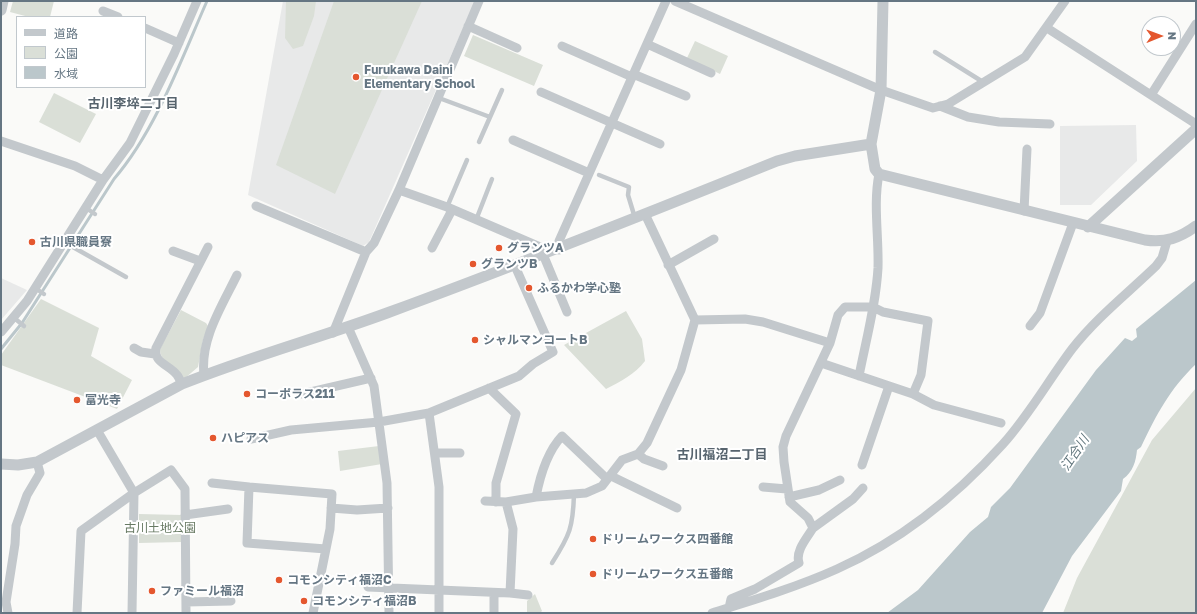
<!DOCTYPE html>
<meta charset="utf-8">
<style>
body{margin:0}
#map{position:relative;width:1197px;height:614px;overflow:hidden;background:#fafaf8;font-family:"Golos Text","Noto Sans JP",sans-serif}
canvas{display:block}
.frame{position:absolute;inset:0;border:2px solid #657683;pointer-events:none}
.legend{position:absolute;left:16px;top:16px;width:130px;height:72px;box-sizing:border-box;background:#fff;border:1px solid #c1c8cd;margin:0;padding:5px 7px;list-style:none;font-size:12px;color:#657683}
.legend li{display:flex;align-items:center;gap:8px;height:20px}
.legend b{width:20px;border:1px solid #c1c8cd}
.north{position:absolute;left:1141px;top:16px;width:40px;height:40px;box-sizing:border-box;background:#fff;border:1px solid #c1c8cd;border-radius:50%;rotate:89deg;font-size:11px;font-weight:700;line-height:16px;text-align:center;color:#657683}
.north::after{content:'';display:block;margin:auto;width:14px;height:18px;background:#e4572e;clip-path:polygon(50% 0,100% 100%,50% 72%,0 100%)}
</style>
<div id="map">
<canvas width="1197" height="614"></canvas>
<div class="frame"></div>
<ul class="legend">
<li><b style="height:5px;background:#c3c8cc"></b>道路</li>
<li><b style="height:11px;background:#dadfd7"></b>公園</li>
<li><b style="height:11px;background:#bbc7cb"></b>水域</li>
</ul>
<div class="north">N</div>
</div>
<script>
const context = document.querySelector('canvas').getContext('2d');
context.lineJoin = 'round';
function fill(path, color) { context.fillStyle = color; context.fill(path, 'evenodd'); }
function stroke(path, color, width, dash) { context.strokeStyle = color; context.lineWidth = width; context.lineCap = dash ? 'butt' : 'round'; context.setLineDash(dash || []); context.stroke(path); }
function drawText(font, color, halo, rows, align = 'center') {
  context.font = font + ' "Golos Text","Noto Sans JP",sans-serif'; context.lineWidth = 4; context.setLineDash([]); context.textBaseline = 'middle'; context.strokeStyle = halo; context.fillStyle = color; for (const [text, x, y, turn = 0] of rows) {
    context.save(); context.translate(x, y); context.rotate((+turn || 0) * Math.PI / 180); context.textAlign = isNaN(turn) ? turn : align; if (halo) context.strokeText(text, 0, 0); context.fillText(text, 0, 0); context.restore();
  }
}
fill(new Path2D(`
 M283 1H475L369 242 363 246 248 195Z
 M1136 125 1137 161 1091 205H1060V126Z
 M1 278 27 290 1 320Z`), '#e8e9e9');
fill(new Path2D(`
 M13 1H54L50 17H29L10 12Z
 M286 1H316L314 16 303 46 293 49 285 38Z
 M334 1H422L335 194 276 165Z
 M473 35 543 65 534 86 464 56Z
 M695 41 728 56 720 74 687 58Z
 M54 93 96 114 80 143 39 122Z
 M41 299 99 328 91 356 132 380 117 409 1 365V355Z
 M181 310 206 323 208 326 203 340 198 367 184 379C175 371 160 361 160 349Z
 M626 311 642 339 645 361C635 374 620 382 606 389L564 345Z
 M1196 388V613H1063L1077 578 1152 440Z
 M379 446 382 464 340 471 338 451Z
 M139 514 182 515V542L139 543Z
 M535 594 542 611 540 613H527V601Z`), '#dadfd7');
fill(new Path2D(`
 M1196 280V364C1169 390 1157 414 1141 447L1137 450C1136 461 1133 472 1123 479L1121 491 1072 556 1042 613H887L918 590 970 532 988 517 991 507 1010 488 1096 370 1125 338 1132 341 1137 337 1136 329Z`), '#bbc7cb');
stroke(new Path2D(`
 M1 349 22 323 114 179C156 130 181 60 207 1`), '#bbc7cb', 3);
stroke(new Path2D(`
 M935 52 983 82
 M439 98 490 117
 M479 142 502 90
 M599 175 629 187 628 195 635 218
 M447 207 467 160
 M86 208 95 214
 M476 220 492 179
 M64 242 126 277
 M35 288 44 294
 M13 317 24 326
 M552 563C570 535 573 527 574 494`), '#c3c8cc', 4.5);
stroke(new Path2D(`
 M675 1 881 90 933 108 948 104 1025 57 1065 1
 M103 11 118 17
 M468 26 517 48
 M145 28 179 43
 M1047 28 1151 95 1196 24
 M647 44 711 73
 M562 46 632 77
 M633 74 686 96
 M541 92 660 144
 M1151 95 1196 124
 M940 106 968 117 999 122 1050 124
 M513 140 589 173
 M1 141 75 166 103 180
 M399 190 447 207 540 247 567 312
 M256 206 366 252
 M1024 211 1027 149
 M432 248 452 210
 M559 250V241L666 1
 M173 251 200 261
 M668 265 714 239
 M695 320 745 319 763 322 830 343
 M1030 326 1040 313 1073 223
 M348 327 374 386 387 483 389 613
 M1 332 27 301 103 180 130 143 174 54 197 1
 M333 333 366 252 374 243 399 190 479 1
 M134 348 141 352 155 354
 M821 363 913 394
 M204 375C200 339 222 306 237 275
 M859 376C866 340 876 304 878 268 879 237 873 204 879 174
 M182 384C180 381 179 377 177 375 170 365 153 363 156 348L208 247
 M489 388 516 414 496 483V502
 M302 394 371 378
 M429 413 439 487V613
 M97 430 134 493 132 613
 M251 439 291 430 379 422 429 413 519 376 533 364 553 352 515 266
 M436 453H460
 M638 454 644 459 663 466
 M862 465 889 386
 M611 476 677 508
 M212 483 249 487
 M763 487 787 489
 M536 497C540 476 547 452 562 436L607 479
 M789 497 819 490 840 480
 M485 501 506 502 536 497 586 493 602 486 622 460 638 454 647 443 681 370 695 320 645 214
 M331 508 357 510 388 508
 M185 515 228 509
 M813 528 853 499 863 488
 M368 587 510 593 513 529 506 502
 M494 593V613
 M510 593 528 595
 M186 602 231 601
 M729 608 731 599 755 589 799 563C795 551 807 538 813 528L808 518 790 502 784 462 783 447 786 436 830 343 838 315 845 307H873L883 312 928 321 921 375 913 394 934 405 1001 423
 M8 613 6 602 15 544 16 526 27 495 40 473 37 462
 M77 613 81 531 134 493 171 470 185 489 186 613
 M313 613 330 529 332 494 249 487 247 543 326 549
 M712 613C754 600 797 587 837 569 900 541 957 495 1003 444 1029 415 1048 381 1072 349 1096 318 1128 293 1156 266L1162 258 1167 241`), '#c3c8cc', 9);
stroke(new Path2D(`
 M883 1 881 90 871 144 875 169 879 174 1145 240C1165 243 1180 238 1196 226
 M1 10 3 1
 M1088 227 1196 129
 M1 464 18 465 37 462 182 384C249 357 319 338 387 313 518 265 648 213 777 161L795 156 871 144`), '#c3c8cc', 11);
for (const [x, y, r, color] of [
 [356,77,4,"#e4572e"],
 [32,242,4,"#e4572e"],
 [499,248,4,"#e4572e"],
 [473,264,4,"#e4572e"],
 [529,288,4,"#e4572e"],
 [475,340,4,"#e4572e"],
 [247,394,4,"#e4572e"],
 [77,400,4,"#e4572e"],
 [213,438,4,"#e4572e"],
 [593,539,4,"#e4572e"],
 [593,574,4,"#e4572e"],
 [279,580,4,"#e4572e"],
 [152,591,4,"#e4572e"],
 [304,601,4,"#e4572e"]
]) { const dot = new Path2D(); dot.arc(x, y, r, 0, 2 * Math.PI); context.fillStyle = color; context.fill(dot); stroke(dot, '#fff', 1.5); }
drawText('bold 12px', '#657683', '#fff', [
 ["Furukawa Daini",364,70],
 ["Elementary School",364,84],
 ["古川県職員寮",40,242],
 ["グランツA",507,248],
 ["グランツB",481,264],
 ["ふるかわ学心塾",537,288],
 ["シャルマンコートB",483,340],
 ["コーポラス211",255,394],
 ["富光寺",85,400],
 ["ハピアス",221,438],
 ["ドリームワークス四番館",601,539],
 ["ドリームワークス五番館",601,574],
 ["コモンシティ福沼C",287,580],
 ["ファミール福沼",160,591],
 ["コモンシティ福沼B",312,601]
], 'left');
drawText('12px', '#687a64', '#fff', [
 ["古川土地公園",160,528]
]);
drawText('bold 13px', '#57646e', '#fff', [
 ["古川李埣二丁目",133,104],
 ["古川福沼二丁目",722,455]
]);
drawText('italic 13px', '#60757c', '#fff', [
 ["江合川",1075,453,-56]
]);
</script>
